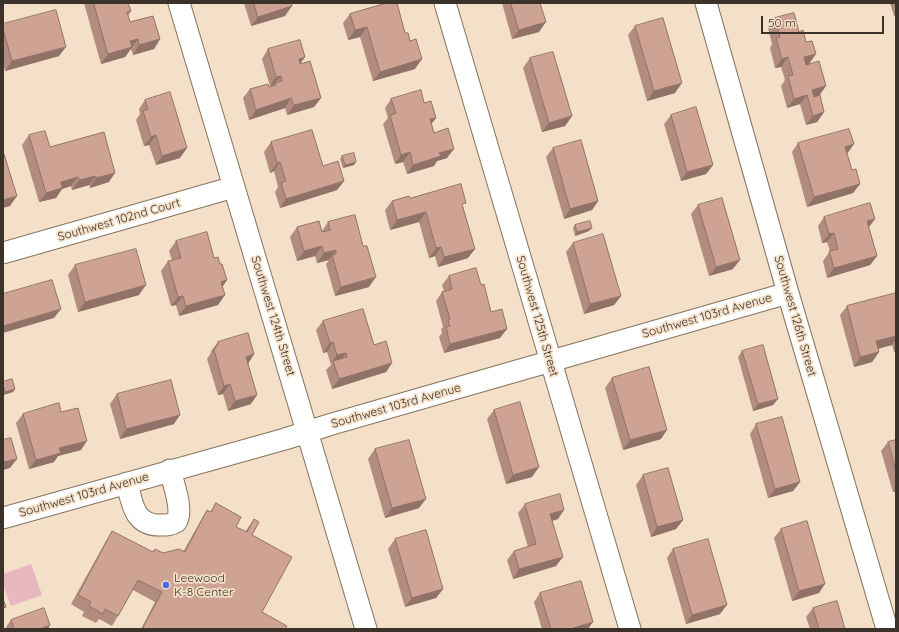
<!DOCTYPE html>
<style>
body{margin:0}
#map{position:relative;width:899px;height:632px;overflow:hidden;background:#f4e0c8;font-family:Quicksand,sans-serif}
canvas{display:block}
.frame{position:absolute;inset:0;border:4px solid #3b332a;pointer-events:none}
.scale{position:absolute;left:761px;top:16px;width:123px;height:18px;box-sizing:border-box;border:2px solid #3b332a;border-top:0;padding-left:5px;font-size:12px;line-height:14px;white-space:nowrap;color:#3b332a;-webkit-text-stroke:3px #f4e0c8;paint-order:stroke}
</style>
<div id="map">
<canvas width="899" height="632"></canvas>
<div class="frame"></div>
<div class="scale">50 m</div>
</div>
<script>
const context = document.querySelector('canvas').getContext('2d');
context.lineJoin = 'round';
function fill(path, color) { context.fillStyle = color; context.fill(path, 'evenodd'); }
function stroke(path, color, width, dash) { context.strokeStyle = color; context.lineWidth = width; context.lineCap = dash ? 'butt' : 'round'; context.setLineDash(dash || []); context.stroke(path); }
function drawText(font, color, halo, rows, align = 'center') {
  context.font = font + ' Quicksand,sans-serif'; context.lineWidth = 3.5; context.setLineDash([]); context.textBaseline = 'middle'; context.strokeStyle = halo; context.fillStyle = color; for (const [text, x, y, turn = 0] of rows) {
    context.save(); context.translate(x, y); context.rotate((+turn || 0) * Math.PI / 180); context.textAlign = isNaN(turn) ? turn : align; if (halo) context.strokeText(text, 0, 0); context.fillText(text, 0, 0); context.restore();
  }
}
fill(new Path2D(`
 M31 564 42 595 11 606 3 585V574Z`), '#e8b8c1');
const minor = new Path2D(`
 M179 3 366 629
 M445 3 630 629
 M706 3 788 293 887 629
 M3 253 234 187
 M127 483C132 503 134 526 161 525 167 525 171 525 176 522 184 511 173 483 170 470
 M3 518 285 439 332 424 788 293`);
stroke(minor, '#84735d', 23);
stroke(minor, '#fff', 21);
fill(new Path2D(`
 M84 3H128L131 11 128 16 130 22 160 39 154 49 133 55 131 49 125 57 101 64Z
 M244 3H291L285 16 251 26Z
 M387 3 415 69 373 81 360 37 348 40 343 23 350 14Z
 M502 3H540L539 32 512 39Z
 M890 3H896V16H894Z
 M775 18 799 32 809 64 806 65 826 86 819 95 824 112 817 122 806 125 800 104 787 108 781 86 785 80 781 67 775 68 770 48 772 44 768 28Z
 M3 24 59 56 5 71 3 63Z
 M635 26 675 93 647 101 628 35Z
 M268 49 301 63 321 98 314 107 287 115 285 108 249 120 243 98 250 89 269 87 273 85 270 86 262 59Z
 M530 58 572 116 565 126 542 132 523 68Z
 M391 99 424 103 436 118 431 124 434 133 447 158 437 161 434 166 407 174 403 162 395 164 383 124 388 118 385 108Z
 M145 100 180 158 156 165 149 145 144 146 136 120 140 114 139 109Z
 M671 115 713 165 706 174 681 181 664 124Z
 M29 135 50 147 109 182 90 188 89 185 72 190 71 186 62 189 56 198 39 202 22 145Z
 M271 142 323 166 344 181 337 190 280 208 275 192 278 187 274 171 270 173 264 152Z
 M798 143 847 154 852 170 860 184 853 193 807 207 792 152Z
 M553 148 598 201 592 210 564 219 546 157Z
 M342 156 354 165 343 168 340 159Z
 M410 198 463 206 468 258 438 267 435 256 429 258 419 222 390 230 385 210 392 201Z
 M698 205 733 269 709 276 691 214Z
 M824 217 875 219 869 227 877 256 870 265 827 278 823 261 830 251 827 242 822 243 818 226Z
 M328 222 369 287 335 296 326 264 329 260 317 263 315 256 297 261 290 237 297 227 322 231Z
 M575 225 589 231 575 236 573 228Z
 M176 241 214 258 220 264 227 280 223 286 218 305 179 316 176 305 171 306 161 271 168 261 172 260 169 251Z
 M573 243 621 296 614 305 584 314 566 252Z
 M75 265 139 295 78 312 68 275Z
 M449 276 481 285 491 312 500 338 444 353 439 337 442 333 441 329 443 327 436 301 442 292 444 291 442 285Z
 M896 293V351L894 352 892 345 878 349 879 352 872 362 854 367 840 315 847 306Z
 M323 321 374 345 392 363 386 372 332 389 326 370 331 365 327 352 323 353 316 330Z
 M218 342 254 354 248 363 251 404 228 411 223 394 218 395 207 359 211 353V351Z
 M742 351 773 405 753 411 738 357Z
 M612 378 661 439 623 450 605 388Z
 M3 382 13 392 3 395Z
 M117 394 174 424 120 439 110 404Z
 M494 410 532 477 506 484 487 419Z
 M61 412 81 450 58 456 54 462 29 469 16 423 23 414Z
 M756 424 800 482 793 491 768 498 750 434Z
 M896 440V491L893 492 881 451 888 442Z
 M375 449 419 508 385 518 368 459Z
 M643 475 683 520 676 529 651 537 636 485Z
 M216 503 236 527 245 532 254 519 252 535 262 612 285 629H141L155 602 133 590 118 616 112 626 99 619 96 623 82 616 84 612 71 604 106 541 112 531 152 552 155 549 163 553 183 552 201 520 207 510 210 512Z
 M525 504 558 519 552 521 556 566 513 579 507 560 514 551 528 547 518 513Z
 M781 529 819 593 792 601 774 538Z
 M395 539 443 589 436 598 405 607 388 549Z
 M673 549 720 614 686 624 667 558Z
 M540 593 588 629H542L534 602Z
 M813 608 845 629H810L806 617Z
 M11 620 48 629H7L6 627Z`), '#b28c7f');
fill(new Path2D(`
 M292 6 285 16 251 26 258 17Z
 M546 22 539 32 512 39 519 30Z
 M367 27 360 37 348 40 355 30Z
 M138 39 125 57 101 64 108 54 130 41Z
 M160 39 154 49 133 55 139 45Z
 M66 47 59 56 5 71 12 61Z
 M816 54 809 64 798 67 804 57Z
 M305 57 298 67 299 59Z
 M788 57 781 67 775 68 782 59Z
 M422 59 415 69 373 81 380 72Z
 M281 76 273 85 270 86 276 77Z
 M682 83 675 93 647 101 654 91Z
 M826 86 819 96 808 99 812 90Z
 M807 95 800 104 787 108 794 99Z
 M291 98 285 108 249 120 256 110Z
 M321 98 314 107 287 115 294 105Z
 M824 112 817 122 806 125 813 116Z
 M572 116 565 126 542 132 549 123Z
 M436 118 429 127 430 119Z
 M156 135 149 145 144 146 151 137Z
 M854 144 847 154 845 147Z
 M187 148 180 158 156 165 162 156Z
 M454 149 447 158 437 161 434 166 407 174 413 165 439 153Z
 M410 152 403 162 395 164 401 155Z
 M280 162 274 171 270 173 277 163Z
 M356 162 354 165 343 168 345 165Z
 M713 165 706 174 681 181 687 172Z
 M115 173 109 182 90 188 96 178Z
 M96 176 89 185 72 190 79 180Z
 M78 177 71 186 62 189 56 198 39 202 46 193 61 182Z
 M344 181 337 190 280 208 286 199Z
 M860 184 853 193 807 207 814 197Z
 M17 196 10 206 3 208V200Z
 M598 201 592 210 564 219 570 209Z
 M426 212 419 222 390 230 397 220Z
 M875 219 868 228 867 221Z
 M592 228 589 231 575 236 577 232Z
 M834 233 827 242 822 243 829 234Z
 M322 246 315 256 297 261 304 251Z
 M441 247 435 256 429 258 436 248Z
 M475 249 468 258 438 267 444 257Z
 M336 250 329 260 317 263 324 253Z
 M877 256 870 265 827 278 834 268Z
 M740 260 733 269 709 276 716 267Z
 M376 277 369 287 335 296 341 287Z
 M227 280 220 290 221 282Z
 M146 285 139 295 78 312 85 302Z
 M225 295 218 305 179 316 186 306Z
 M183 296 176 305 171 306 178 297Z
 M621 296 614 305 584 314 590 304Z
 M61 309 54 318 3 333V326Z
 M507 329 500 338 444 353 450 344Z
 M896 336V339L892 345 869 351 876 341Z
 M333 342 327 352 323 353 330 343Z
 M879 352 872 362 854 367 860 357Z
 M346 353 340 362 333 361 337 355Z
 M254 354 248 364 246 357Z
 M392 363 386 372 332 389 339 379Z
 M230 384 223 394 218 395 224 386Z
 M15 389 13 392 3 395 5 392Z
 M257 395 251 404 228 411 235 401Z
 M778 399 773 405 753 411 758 404Z
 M180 415 174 424 120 439 126 429Z
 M667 430 661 439 623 450 630 440Z
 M87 441 81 450 58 456 54 462 29 469 36 460 59 448Z
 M17 459 10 468 3 470V462Z
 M539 467 532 477 506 484 513 475Z
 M800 482 793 491 768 498 775 489Z
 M896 487V491L893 492Z
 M426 499 419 508 385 518 392 508Z
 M564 510 558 519 543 523 550 514Z
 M683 520 676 529 651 537 657 527Z
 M563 557 556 566 513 579 519 569Z
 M825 584 819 593 792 601 799 591Z
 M443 589 436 598 405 607 412 598Z
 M727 605 720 614 686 624 692 615Z
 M593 622 588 629H570Z
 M50 625 48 629H40Z`), '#917268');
const building = new Path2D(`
 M94 3H128L131 11 127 12 130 22 153 16 160 39 139 45 138 39 130 41 132 47 108 54Z
 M254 3H291L292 6 258 17Z
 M387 3H397L405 33H408L410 41 416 39 422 59 380 72 367 27 355 30 350 14Z
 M511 3H540L546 22 519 30Z
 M56 10 66 47 12 61 3 29V24Z
 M794 13 799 32 803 30 806 42 812 41 816 54 804 57 806 65 819 61 826 86 812 90 814 97 820 95 824 112 813 116 807 95 794 99 788 76 793 75 788 57 782 59 776 38 780 37 775 18Z
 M663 18 682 83 654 91 635 26Z
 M300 40 305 57 299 59 300 64 310 61 321 98 294 105 291 98 256 110 250 89 268 84 269 87 276 85 275 83 282 81 281 76 276 77 268 49Z
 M553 52 572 116 549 123 530 58Z
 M421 90 424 103 431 101 436 118 430 119 434 133 448 128 454 149 439 153 441 156 413 165 410 152 401 155 390 115 396 113 391 99Z
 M170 92 187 148 162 156 156 135 151 137 143 111 148 109 145 100Z
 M696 107 713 165 687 172 671 115Z
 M849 129 854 144 845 147 852 170 856 169 860 184 814 197 798 143Z
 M312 130 323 166 338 161 344 181 286 199 281 183 286 181 280 162 277 163 271 142Z
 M45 131 50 147 104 132 115 173 96 178V176L79 180 78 177 61 182 62 188 46 193 29 135Z
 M581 140 598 201 570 209 553 148Z
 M354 153 356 162 345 165 342 156Z
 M4 154 17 196 3 200V155Z
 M461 184 466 203 462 204 475 249 444 257 441 247 436 248 426 212 397 220 392 201 409 196 410 198Z
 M722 198 740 260 716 267 698 205Z
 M870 203 875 219 867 221 877 256 834 268 829 251 838 249 834 233 829 234 824 217Z
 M355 215 363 246H367L376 277 341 287 332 255 336 254V250L324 253 322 246 304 251 297 227 319 221 322 232 330 230 328 222Z
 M590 221 592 228 577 232 575 225Z
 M207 232 214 258 218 257 220 264H222L227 280 221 282 225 295 186 306 183 296 178 297 168 261 181 258 176 241Z
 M603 234 621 296 590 304 573 243Z
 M136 249 146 285 85 302 75 265Z
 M476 268 481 285 484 284 491 312 502 309 507 329 450 344 446 327 450 326 448 320 450 319 442 292 452 289 449 276Z
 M52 280 61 309 3 326V294Z
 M896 293V336L876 341 879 352 860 357 847 306Z
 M363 309 374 345 386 341 392 363 339 379 333 361 347 357 346 353 337 355 333 342 330 343 323 321Z
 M248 333 254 354 246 357 257 395 235 401 230 384 224 386 214 350 218 344V342Z
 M763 345 778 399 758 404 742 351Z
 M649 367 667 430 630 440 612 378Z
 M12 379 15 389 5 392 3 385V382Z
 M171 380 180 415 126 429 117 394Z
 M520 402 539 467 513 475 494 410Z
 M59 403 61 412 78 408 87 441 59 448 61 453 36 460 23 414Z
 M782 417 800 482 775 489 756 424Z
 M11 438 17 459 3 462V440Z
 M409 440 426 499 392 508 375 449Z
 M896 440V471L888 442Z
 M668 468 683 520 657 527 643 475Z
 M560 494 564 510 550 514 563 557 519 569 514 551 536 544 525 504Z
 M216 503 241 517 236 527 247 532 254 519 259 522 252 535 292 557 262 612 287 626 285 629H142L162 592 138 580 118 616 105 609 103 614 89 606 91 602 78 595 112 531 153 552 155 549 163 553 179 549 185 552 207 510 211 512Z
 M807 521 825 584 799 591 781 529Z
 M426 530 443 589 412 598 395 539Z
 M708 539 727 605 692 615 673 549Z
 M581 581 593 622 570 629H551L540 593Z
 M3 599 6 607 3 608Z
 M837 601 845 629H819L813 608Z
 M44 608 50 625 40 629H14L11 620Z`);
fill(building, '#cfa394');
stroke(building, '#917268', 1);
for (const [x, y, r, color] of [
 [166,585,4,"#476de0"]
]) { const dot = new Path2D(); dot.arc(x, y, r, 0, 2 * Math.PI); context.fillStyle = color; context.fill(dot); stroke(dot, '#f4e0c8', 1.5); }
drawText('12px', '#3b332a', '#f4e0c8', [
 ["Southwest 102nd Court",119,220,-16],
 ["Southwest 124th Street",273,316,73],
 ["Southwest 125th Street",537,316,74],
 ["Southwest 103rd Avenue",707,316,-16],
 ["Southwest 126th Street",795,316,74],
 ["Southwest 103rd Avenue",396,406,-16],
 ["Southwest 103rd Avenue",84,495,-16]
]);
drawText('12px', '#3b332a', '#f4e0c8', [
 ["Leewood",174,578],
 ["K-8 Center",174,592]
], 'left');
</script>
